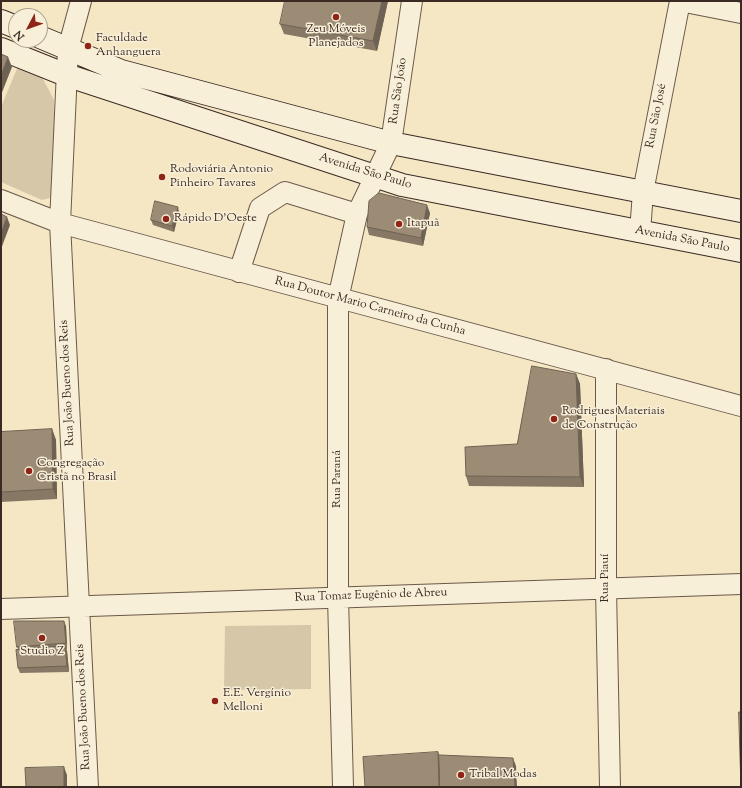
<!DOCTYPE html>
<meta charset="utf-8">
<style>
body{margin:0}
#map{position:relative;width:742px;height:788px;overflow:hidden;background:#f5e7c3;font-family:"Sorts Mill Goudy",serif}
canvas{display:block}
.frame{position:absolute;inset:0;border:2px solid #3b2a23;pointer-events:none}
.north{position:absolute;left:8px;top:8px;width:40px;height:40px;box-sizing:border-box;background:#f8efd8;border:1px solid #aca090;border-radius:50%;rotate:229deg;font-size:11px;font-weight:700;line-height:16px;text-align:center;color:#3b2a23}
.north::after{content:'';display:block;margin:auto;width:14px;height:18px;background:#8f2418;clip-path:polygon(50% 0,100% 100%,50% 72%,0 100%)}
</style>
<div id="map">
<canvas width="742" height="788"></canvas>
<div class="frame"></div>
<div class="north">N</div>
</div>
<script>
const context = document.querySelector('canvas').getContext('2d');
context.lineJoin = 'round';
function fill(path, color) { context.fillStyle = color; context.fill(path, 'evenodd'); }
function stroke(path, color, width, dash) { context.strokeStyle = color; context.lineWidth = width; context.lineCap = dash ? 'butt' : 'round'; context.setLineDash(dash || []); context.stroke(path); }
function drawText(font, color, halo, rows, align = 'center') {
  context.font = font + ' "Sorts Mill Goudy",serif'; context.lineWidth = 3; context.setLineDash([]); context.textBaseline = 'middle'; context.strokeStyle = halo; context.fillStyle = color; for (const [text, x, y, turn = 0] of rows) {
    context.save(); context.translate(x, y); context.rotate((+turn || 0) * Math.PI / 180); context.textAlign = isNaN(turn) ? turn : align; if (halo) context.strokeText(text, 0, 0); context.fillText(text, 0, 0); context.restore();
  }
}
fill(new Path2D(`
 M19 64 42 77 54 100V197L42 200 1 182V107Z
 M311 625V689L224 690 225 626Z`), '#d5c7a8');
const minor = new Path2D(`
 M81 1 68 49 60 223 88 787
 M680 1 741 13
 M1 200 60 223 741 406
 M640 232 643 192 680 1
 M239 272 260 208 285 192 357 214
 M606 369V589L610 787
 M1 609 741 584
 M343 787 338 597V299L357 214 391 143 412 1`);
const secondary = new Path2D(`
 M1 21 16 27
 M40 37 121 71 391 143 741 211
 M1 49 66 75 402 185 741 251`);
stroke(minor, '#6a594b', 22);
stroke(secondary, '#3b2a23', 24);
stroke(minor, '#f8efd8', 20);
stroke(secondary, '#f8efd8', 22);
fill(new Path2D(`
 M388 1 377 51 284 34 280 24Z
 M179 212 174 232 153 225 151 220Z
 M430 213 423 246 369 235 367 227Z
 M576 374 580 384 584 487 469 486 466 476 517 444Z
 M52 429 56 440 57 499 1 502V432Z
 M66 626 67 649H66L67 651 69 672 20 673 18 668V649L17 647Z`), '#867865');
fill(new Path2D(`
 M382 1H388L377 51 373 41Z
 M8 57 12 67 1 95V76Z
 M427 205 430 213 423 246 421 238Z
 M178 207 179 212 174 232 172 226Z
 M7 217 10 225 1 249V233Z
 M576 374 580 384 584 487 580 477Z
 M52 429 56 440 57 499 53 489Z
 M64 621 66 626 67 649 66 643Z
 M65 646 67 651 69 672 67 666Z
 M438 752 442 762V787H439Z
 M513 758 516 766 517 787H515Z
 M64 767 67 775V787H64Z`), '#6d6253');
const building = new Path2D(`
 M285 1H382L373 41 280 24Z
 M1 54 8 57 1 76Z
 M379 193 427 205 421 238 367 227 369 201Z
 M155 201 178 207 172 226 151 220Z
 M1 214 7 217 1 233Z
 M532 366 576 374 580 477 466 476 465 447 517 444Z
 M52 429 53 489 1 492V432Z
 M14 621H64L66 643 17 647Z
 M65 646 67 666 18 668 16 650Z
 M739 712H741V787Z
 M438 752 439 787H365L363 757Z
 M439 755 513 758 515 787H440Z
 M64 767V787H26L25 768Z`);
fill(building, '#9c8c76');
stroke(building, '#6d6253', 1);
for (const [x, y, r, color] of [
 [336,17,4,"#8f2418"],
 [88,46,4,"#8f2418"],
 [162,177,4,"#8f2418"],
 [166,219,4,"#8f2418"],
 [399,224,4,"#8f2418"],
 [554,419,4,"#8f2418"],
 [29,471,4,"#8f2418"],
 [42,638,4,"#8f2418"],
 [215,701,4,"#8f2418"],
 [461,775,4,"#8f2418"]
]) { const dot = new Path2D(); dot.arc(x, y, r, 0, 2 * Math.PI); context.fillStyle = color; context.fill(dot); stroke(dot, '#f8efd8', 1.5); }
drawText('12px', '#3b2a23', '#f8efd8', [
 ["Zeu Móveis",336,30,"center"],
 ["Planejados",336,44,"center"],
 ["Faculdade",96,39],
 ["Anhanguera",96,53],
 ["Rodoviária Antonio",170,170],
 ["Pinheiro Tavares",170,184],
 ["Rápido D'Oeste",174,219],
 ["Itapuã",407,224],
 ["Rodrigues Materiais",562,412],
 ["de Construção",562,426],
 ["Congregação",37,464],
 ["Cristã no Brasil",37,478],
 ["Studio Z",42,652,"center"],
 ["E.E. Vergínio",223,694],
 ["Melloni",223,708],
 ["Tribal Modas",469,775]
], 'left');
drawText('12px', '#3b2a23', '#f8efd8', [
 ["Rua São João",399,91,-82],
 ["Rua São José",657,116,-79],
 ["Avenida São Paulo",365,172,17],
 ["Avenida São Paulo",682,240,11],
 ["Rua Doutor Mario Carneiro da Cunha",370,307,15],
 ["Rua João Bueno dos Reis",68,383,-93],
 ["Rua Paraná",338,479,-90],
 ["Rua Piauí",606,578,-90],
 ["Rua Tomaz Eugênio de Abreu",371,596,-2],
 ["Rua João Bueno dos Reis",84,707,-93]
]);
</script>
